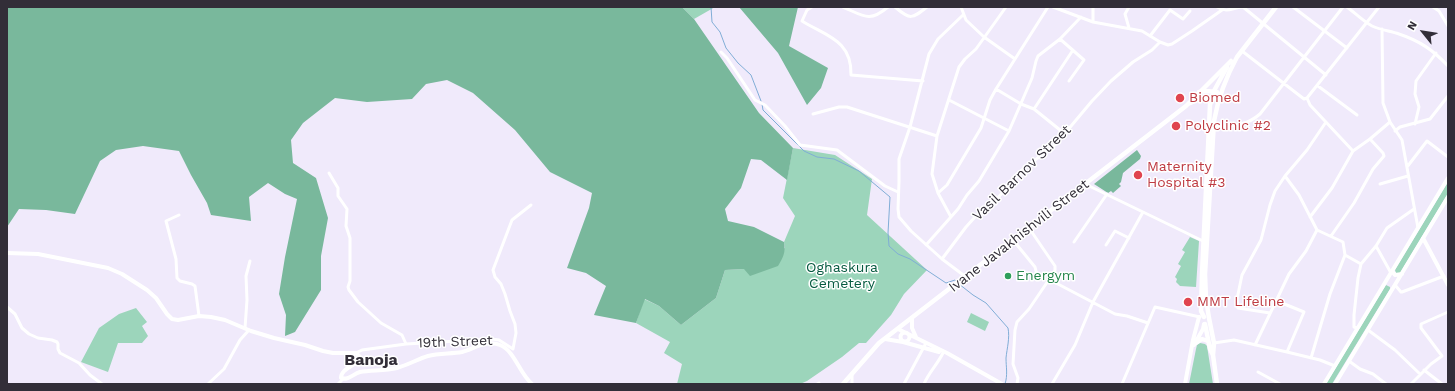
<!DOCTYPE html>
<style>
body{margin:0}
#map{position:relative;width:1455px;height:391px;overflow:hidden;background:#f0eafb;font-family:"Work Sans",sans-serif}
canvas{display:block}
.frame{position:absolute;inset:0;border:8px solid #322e38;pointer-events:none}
.north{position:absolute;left:1403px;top:12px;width:40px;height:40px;-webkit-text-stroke:3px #fff;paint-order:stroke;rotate:300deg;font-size:11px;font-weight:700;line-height:16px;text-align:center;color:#322e38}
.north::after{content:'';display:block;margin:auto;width:14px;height:18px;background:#322e38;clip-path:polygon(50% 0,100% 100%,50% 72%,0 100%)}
</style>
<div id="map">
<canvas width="1455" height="391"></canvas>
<div class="frame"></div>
<div class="north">N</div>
</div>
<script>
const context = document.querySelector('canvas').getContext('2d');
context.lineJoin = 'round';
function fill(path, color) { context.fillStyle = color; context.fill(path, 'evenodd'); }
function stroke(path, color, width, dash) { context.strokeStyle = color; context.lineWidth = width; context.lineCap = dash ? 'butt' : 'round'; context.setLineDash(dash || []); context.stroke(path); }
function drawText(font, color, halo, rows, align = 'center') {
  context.font = font + ' "Work Sans",sans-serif'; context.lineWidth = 3; context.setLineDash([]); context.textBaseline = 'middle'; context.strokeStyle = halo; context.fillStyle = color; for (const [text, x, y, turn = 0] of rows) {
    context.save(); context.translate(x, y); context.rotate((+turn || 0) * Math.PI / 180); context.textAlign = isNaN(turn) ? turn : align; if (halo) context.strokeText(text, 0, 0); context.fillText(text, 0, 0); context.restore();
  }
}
fill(new Path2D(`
 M682 7H715L694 19Z
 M793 148 835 155 872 179 867 215 927 270 904 294 891 315 866 343H859L842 357 807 381 800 384H677L682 364 664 353 670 342 636 323 644 299 659 306 681 325 716 298 725 270 744 269 785 248 784 242 795 216 783 198Z
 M1448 182V193L1400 273H1396L1395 270Z
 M1190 237 1199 241 1196 287 1180 286 1176 282 1177 279 1175 277 1181 266 1178 264 1185 252 1182 250Z
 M1386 285 1390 287V289L1332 384H1326Z
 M136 308 147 322 142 326 148 336 142 343H118L108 372 81 362 99 328 119 314Z
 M971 313 989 322 985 331 967 322Z
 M1200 343 1205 344 1207 346 1213 384H1189L1196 349 1197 345Z`), '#9cd5bb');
fill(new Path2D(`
 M7 7H682L694 19 759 113 793 148 787 180 761 160 751 159 741 188 725 209 728 221 754 227 784 242C786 252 783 258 778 266L750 276 744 269 725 270 716 298 681 325 659 306 645 299 636 323 594 315 606 286 586 273 567 268 589 208 592 193 550 172 515 130 473 93 447 80 426 84 412 99 367 102 335 98 303 123 291 140 293 163 316 178 328 218 321 256V290L295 332 285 336 286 315 279 294 285 257 297 199 285 194 268 183 249 197 251 221 211 215 207 203 191 175 179 151 143 146 116 150 100 161 75 214 46 210 19 209 7 227Z
 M739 7H798L789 46 828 68 821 88 807 105 778 53Z
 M1137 150 1141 156 1140 159 1123 173 1121 182 1119 184 1121 186 1113 193 1111 191 1108 193 1094 184Z`), '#79b89c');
stroke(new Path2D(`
 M711 7 712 22 720 32 726 48 738 63 751 75 761 101
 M762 104 763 110 804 151 817 157 834 159 859 171 890 197 888 233 889 246 898 254 910 259 946 283 955 280 957 282
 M959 284 973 295 986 303 1008 328C1010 338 1007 348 1006 358 1006 367 1008 375 1005 384`), '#80add6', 1);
stroke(new Path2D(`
 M812 7 807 10 802 21C826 36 852 40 851 75L923 81
 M843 7C864 16 869 23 888 7
 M895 7C910 20 912 19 927 7
 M961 7 966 20 984 37 1015 59
 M1053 7 1093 22 1142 31 1160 42 1168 45 1172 44 1192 31 1222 10
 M1093 7V22
 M1129 7 1125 14 1129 28
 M1217 7C1228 13 1231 8 1243 7L1326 75
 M1293 7 1347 48
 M1347 7C1355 13 1363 21 1372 26 1381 30 1390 31 1399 34 1420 41 1433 50 1448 66
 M1433 7 1439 11 1448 26
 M963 15 938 39 929 54 910 127 899 159V182L898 209 899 217 911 231 942 259 966 277
 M1382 29 1383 103 1390 122 1402 140 1418 228
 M1150 36 1170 10 1183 19 1190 11
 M1060 39 1084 60 1069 81
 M1242 51 1304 99 1307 98
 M721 52 727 58 755 100 765 105 785 126 800 145 837 150 885 186 898 192
 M1318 86 1357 115
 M996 89 1021 104 1034 109 1065 134
 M1307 98 1379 7
 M1307 98 1310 105 1353 151
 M949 100 1009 131
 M1034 109 1073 50
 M813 114 839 107H847L937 136
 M1415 124 1419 107 1415 94 1416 81 1436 53
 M1213 126C1232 126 1245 127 1260 114L1343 7
 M1395 131 1400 127 1430 119 1448 96
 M1407 167 1427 141 1448 157
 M329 173 338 188V196L347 209 346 226 350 238V281L348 287 349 290 358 302 381 323 402 335 406 344 492 339 499 340 513 349
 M1285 176 1299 195 1317 230 1343 242 1345 255 1330 294 1311 358
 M1085 184 1203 241
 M1380 184 1408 176
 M938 193 947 185 981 128 990 100 996 89 1048 7
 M179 215 166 221 176 259 177 278 180 281 192 284 195 286 199 316
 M951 217 938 193 932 174 937 136 959 67 965 59 976 49 1006 7
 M1310 217 1332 188 1353 151 1370 139 1390 122
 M1029 228 1055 266V270L1052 277 1056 283 1115 314 1127 316 1148 323
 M1331 236 1354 203 1373 169 1384 156 1383 153 1370 139
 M1013 240 1035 267 1037 275
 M1074 242 1107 194
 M926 245 958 209 967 195 979 181 1009 131 1032 78 1036 61 1038 56 1060 39 1081 17
 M1106 245 1115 231 1129 238
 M1376 246 1391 273
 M1345 255 1361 264
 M942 259 966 227 975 217 984 212 1007 188 1022 170 1056 144 1092 101 1111 81 1133 62 1152 50 1160 42
 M1395 285 1401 292H1402L1444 276
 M1277 301 1304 312 1287 352
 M7 307 15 314 22 328 29 334 38 338 52 340 57 342 58 344V349L60 353 79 363 90 375 102 384
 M1270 313 1238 308 1237 299 1242 275 1261 240 1270 205 1275 191 1285 176 1307 150 1326 122
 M245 328 247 300 246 276 250 261
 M1357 328 1354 327V315L1358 278 1361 264 1376 246 1387 228 1414 209
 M1368 330 1395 350 1420 374
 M1214 343 1234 340 1287 352 1320 360 1335 366
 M1255 345 1289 274 1306 251 1317 230
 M513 349 516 333 515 324 510 311 505 294 501 284 495 277 493 270 512 220 531 205
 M356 353 362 350 406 344
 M1349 361 1360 369 1373 374 1386 384
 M1424 370 1442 384
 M1258 372 1280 384
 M208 384 224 369 240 340 249 330
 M338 384 343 379
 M817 384 819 383
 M852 384V374
 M904 384 926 343
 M924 384C929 372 937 365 943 353
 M1017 384 1018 378 1013 364 1015 330 1017 322 1029 309 1048 281 1052 277
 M1052 384 1075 345 1093 302 1143 212
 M1122 384 1155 307 1200 317
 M1411 384 1431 364 1442 356 1421 328V324L1448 312`), '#fff', 3);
stroke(new Path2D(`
 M1423 238 1448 285
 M7 253 38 254 108 268 122 274 147 290 156 298 167 314 172 319 178 320 199 316 211 317 225 320 251 331 274 338 305 345 323 351 333 353H356L360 357 359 360C354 366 341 369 341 378 348 381 353 374 360 372 372 370 385 371 397 368 408 365 418 359 428 356 439 353 451 354 462 352 474 349 487 339 500 345 515 351 519 373 532 384
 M1392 271 1395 275 1402 274
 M912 319V328L916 337
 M898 329 947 353 1002 384
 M900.5 337a4.5 4.5 0 1 1 9 0a4.5 4.5 0 1 1-9 0Z
 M885 339 903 342 939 352
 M1196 343 1202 339 1208 341
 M1194 345 1203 329 1204 324
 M1185 384 1193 340 1199 317
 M1324 384 1448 178
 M1335 384 1448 197`), '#fff', 4);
stroke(new Path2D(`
 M1199 92 1206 91 1217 92
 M1188 104 1199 99H1217L1220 96
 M1204 317 1201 311 1202 274 1210 105 1215 89 1227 67
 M1205 324 1210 349 1213 355
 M843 384 879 343 1186 106 1231 61
 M1217 384 1213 355 1214 343 1209 318 1206 299 1205 274 1214 121C1218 99 1226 77 1237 57L1276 7`), '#fff', 4.5);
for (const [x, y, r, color] of [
 [1180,98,5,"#e0444e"],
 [1176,126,5,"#e0444e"],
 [1138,175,5,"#e0444e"],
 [1008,276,4,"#2e9e5b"],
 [1188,302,5,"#e0444e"]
]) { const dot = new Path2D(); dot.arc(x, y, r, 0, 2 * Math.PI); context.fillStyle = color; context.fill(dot); stroke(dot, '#fff', 1.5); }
drawText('14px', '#be3a42', '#fff', [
 ["Biomed",1189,98],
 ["Polyclinic #2",1185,126],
 ["Maternity",1147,167],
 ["Hospital #3",1147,183],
 ["MMT Lifeline",1197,302]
], 'left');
drawText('14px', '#322e38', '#fff', [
 ["Vasil Barnov Street",1022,173,-44],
 ["Ivane Javakhishvili Street",1019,236,-38],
 ["19th Street",455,342,-2]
]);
drawText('14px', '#065a40', '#fff', [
 ["Oghaskura",842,268],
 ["Cemetery",842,284]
]);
drawText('14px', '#27864d', '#fff', [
 ["Energym",1016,276]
], 'left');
drawText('bold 16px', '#322e38', '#fff', [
 ["Banoja",371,360]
]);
</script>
